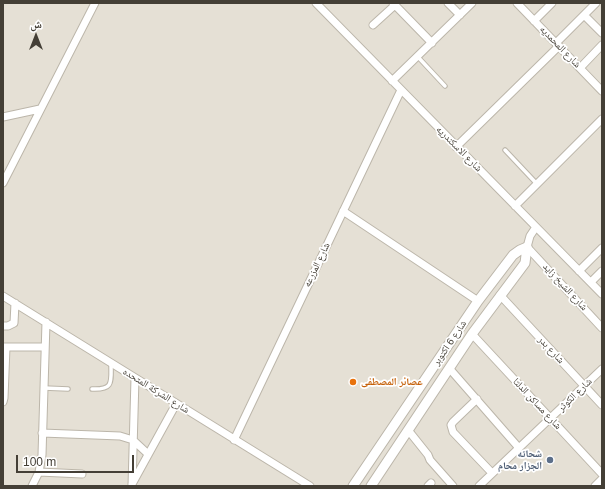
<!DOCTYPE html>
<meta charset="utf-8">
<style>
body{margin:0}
#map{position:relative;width:605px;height:489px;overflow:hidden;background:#f1eee6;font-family:Helvetica,"Noto Naskh Arabic",sans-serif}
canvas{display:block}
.frame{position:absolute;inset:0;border:4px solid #443f36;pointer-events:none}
.north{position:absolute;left:16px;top:16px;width:40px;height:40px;-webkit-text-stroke:3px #fff;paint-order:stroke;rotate:0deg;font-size:11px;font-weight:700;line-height:16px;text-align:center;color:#443f36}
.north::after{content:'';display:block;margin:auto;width:14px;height:18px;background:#443f36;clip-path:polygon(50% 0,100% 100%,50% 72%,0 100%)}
.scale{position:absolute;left:16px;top:455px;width:118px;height:18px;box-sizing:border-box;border:2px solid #443f36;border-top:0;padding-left:5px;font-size:12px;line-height:14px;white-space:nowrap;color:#443f36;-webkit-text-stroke:3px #fff;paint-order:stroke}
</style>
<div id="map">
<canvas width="605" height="489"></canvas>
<div class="frame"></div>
<div class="north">ش</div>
<div class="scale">100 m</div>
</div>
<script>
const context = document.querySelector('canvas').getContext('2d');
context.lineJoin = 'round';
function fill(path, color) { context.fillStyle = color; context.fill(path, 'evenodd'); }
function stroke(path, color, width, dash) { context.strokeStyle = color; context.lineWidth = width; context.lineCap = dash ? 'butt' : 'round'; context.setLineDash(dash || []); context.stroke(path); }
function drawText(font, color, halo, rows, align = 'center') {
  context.font = font + ' Helvetica,"Noto Naskh Arabic",sans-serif'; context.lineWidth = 3.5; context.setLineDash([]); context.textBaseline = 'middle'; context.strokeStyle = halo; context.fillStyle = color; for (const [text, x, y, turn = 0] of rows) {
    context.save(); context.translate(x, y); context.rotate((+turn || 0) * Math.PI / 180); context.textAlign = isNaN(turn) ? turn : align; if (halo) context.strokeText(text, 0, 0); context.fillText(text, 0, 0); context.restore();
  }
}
fill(new Path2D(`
 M3 3H602V486H3Z`), '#e5e0d5');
const service = new Path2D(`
 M418 57 445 86
 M505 150 537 184
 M44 388 68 389
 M92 389C114 390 111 382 111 364`);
const minor = new Path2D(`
 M316 3 602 294
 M393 3 432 43
 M448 3 460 15
 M517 3 602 91
 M584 15 602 33
 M534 21 552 3
 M373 25 395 5
 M556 43 596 3
 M580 68 602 45
 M392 81 472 3
 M3 117 40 109
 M456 147 559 46
 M3 183 95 3
 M515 206 602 119
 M343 211 478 301
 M536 227 530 236 527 247 602 328
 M579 271 602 248
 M591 282 602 271
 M500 295 602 405
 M3 296 310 486
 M3 326H8L14 323 15 303
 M472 334 602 474
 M3 347H45
 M449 368 519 448
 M477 399 453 422 451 425 453 432 492 473
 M3 402 4 398 6 347
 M408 430 428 455 430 460 453 486
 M42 433 120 436 133 440 148 454
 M234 440 401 90
 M39 472 82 474
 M132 484 176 404
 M32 486 39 472 42 455 46 322
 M132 486 135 378
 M428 486 431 483
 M479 486 602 369
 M595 486 602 479`);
const tertiary = new Path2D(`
 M353 486 478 301 513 255 520 250 527 247 525 263 472 334 371 486`);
stroke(service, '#bcb6aa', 5.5);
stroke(minor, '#bcb6aa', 9);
stroke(tertiary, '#bcb6aa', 11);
stroke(service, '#fff', 3.5);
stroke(minor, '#fff', 7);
stroke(tertiary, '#fff', 9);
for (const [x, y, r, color] of [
 [353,382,4,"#e8710a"],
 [550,460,4,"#5c6f8a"]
]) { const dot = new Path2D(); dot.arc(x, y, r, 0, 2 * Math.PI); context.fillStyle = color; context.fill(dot); stroke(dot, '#fff', 1.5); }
drawText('10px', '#443f36', '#fff', [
 ["شارع المحمديه",560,47,46],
 ["شارع الاسكندريه",459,149,45],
 ["شارع المزرعه",317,265,-64],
 ["شارع الشيخ زايد",565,287,47],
 ["شارع 6 اكتوبر",450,343,-56],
 ["شارع بدر",551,350,47],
 ["شارع الشركة المتحده",156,391,32],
 ["شارع الكوثر",575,395,-44],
 ["شارع مساكن الدلتا",537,404,47]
]);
drawText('bold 10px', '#c56008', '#fff', [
 ["عصائر المصطفى",361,382]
], 'left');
drawText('bold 10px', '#4e5e75', '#fff', [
 ["شحاته",542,454],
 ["الجزار محام",542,466]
], 'right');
</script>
